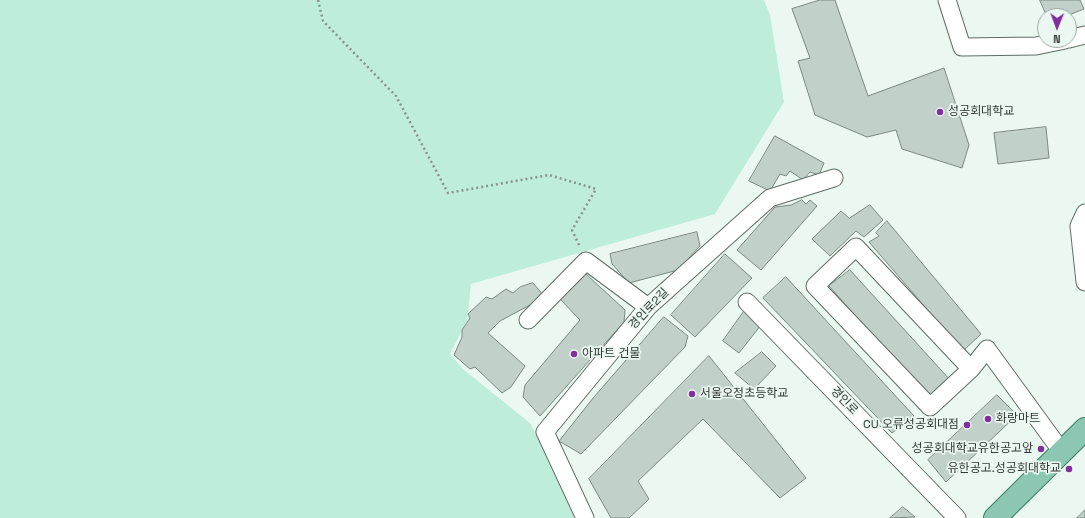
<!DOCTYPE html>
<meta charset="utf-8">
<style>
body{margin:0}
#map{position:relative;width:1085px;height:518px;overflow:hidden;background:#eaf8f1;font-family:"Space Grotesk",sans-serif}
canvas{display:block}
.north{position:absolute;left:1037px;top:8px;width:40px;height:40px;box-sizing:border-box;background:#eaf8f1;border:1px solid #a0aba6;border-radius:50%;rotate:181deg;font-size:11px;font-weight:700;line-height:16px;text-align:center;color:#323835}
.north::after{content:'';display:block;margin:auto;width:14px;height:18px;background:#822f9e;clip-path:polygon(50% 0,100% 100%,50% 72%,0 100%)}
</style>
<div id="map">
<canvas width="1085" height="518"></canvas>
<div class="north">N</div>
</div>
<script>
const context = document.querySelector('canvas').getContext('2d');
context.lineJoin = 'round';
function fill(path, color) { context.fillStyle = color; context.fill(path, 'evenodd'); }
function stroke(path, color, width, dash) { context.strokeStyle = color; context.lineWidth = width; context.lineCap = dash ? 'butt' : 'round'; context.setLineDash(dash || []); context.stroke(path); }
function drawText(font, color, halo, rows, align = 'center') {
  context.font = font + ' "Space Grotesk","Noto Sans KR",sans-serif'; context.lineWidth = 3.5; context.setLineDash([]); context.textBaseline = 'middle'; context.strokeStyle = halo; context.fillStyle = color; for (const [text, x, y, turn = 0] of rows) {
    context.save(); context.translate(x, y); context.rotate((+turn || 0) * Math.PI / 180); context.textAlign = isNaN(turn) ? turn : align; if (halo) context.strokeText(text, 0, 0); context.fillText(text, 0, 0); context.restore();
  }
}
fill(new Path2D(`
 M0 0H764L770 15 784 102 715 214 471 284 467 321 450 354 463 369 531 424 575 518H0Z`), '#beeed9');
const building = new Path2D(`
 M820 0H835L868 96 944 68 969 145 962 168 902 149 896 130 867 137 815 115 798 61 810 58 792 9Z
 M1040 0H1080L1084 9 1066 16H1047Z
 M1046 127 1049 158 998 164 994 133Z
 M775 136 824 163 819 175 810 172 803 180 790 171 786 176 780 174 770 191 749 181Z
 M802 200 806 204 810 200 817 206 761 270 737 250 775 207 791 205Z
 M870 205 883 220 864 237 856 231 830 256 812 239 841 211 849 218Z
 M887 221 981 334 963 351 869 242 879 236 876 233Z
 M697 232 700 246 678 270 629 283 612 264 610 254Z
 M725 254 752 278 695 337 671 315Z
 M850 270 951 381 930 400 829 286Z
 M586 274 625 310 624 322 540 416 523 397 525 385 580 320 560 299Z
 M786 277 914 416 892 433 763 298Z
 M533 283 545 297 500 321 488 333 525 366 511 387 502 393 475 367 470 369 454 355 462 337V330L470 318 468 314 486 297 492 299 506 289 513 293 520 287Z
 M745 310 761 325 739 353 723 341Z
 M664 317 688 336 685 347 581 454 559 441 594 397Z
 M762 352 776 366 754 389 735 373Z
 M709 356 806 478 780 498 703 419 638 481 649 499 629 518H611L589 479Z
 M997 395 1017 415 946 482 928 460Z
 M903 507 915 517 890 518Z
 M1085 510V518H1077Z`);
fill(building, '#c1d0c9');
stroke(building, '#7b8882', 1);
const minor = new Path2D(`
 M947 0 962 47 1036 46 1065 40
 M1069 39 1085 35
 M1085 213 1079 226 1085 282
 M747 302 957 518
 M528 320 586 261 648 307
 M971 369 930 407 815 286 856 247 971 369 987 349 1062 452
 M585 518 545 432 648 307 770 198 834 178`);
const major = new Path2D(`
 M995 518 1085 429`);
stroke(minor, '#606d67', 19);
stroke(major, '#397d64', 24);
stroke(new Path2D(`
 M318 0 323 21 396 96 448 193 549 175 596 189 572 230 580 247`), '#89938e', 2.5, [2, 3]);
stroke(minor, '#fff', 17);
stroke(major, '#8bc7b2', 22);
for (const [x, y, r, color] of [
 [940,112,4,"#822f9e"],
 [574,354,4,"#822f9e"],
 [692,394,4,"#822f9e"],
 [988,419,4,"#822f9e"],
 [967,425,4,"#822f9e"],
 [1041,449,4,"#822f9e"],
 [1069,469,4,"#822f9e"]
]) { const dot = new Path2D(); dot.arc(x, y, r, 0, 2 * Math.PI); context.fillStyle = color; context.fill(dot); stroke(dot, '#eaf8f1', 1.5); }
drawText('12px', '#323835', '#eaf8f1', [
 ["성공회대학교",948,112],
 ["아파트 건물",582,354],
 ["서울오정초등학교",700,394],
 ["화랑마트",996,419],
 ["CU 오류성공회대점",959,425,"right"],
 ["성공회대학교유한공고앞",1033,449,"right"],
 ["유한공고.성공회대학교",1061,469,"right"]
], 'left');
drawText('12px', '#323835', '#eaf8f1', [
 ["경인로2길",649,309,-46],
 ["경인로",844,401,46]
]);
</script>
